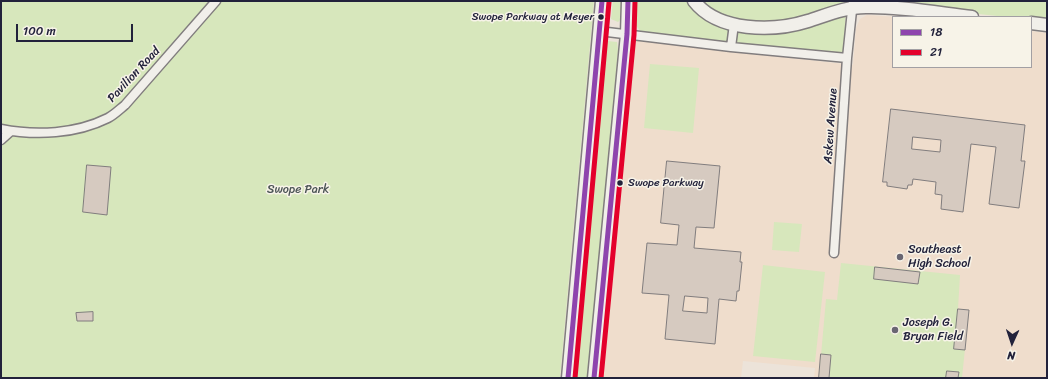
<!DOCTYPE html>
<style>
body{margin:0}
#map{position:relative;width:1048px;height:379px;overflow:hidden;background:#ece3d9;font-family:Sriracha,sans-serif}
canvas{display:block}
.frame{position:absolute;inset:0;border:2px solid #22223b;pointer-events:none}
.legend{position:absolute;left:892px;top:16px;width:140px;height:52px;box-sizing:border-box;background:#f7f3e8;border:1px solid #a29fa3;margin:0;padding:5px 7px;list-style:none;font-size:12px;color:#22223b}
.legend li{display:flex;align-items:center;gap:8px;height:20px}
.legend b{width:20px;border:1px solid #a29fa3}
.north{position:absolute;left:992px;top:323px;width:40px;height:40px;-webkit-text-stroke:3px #f7f3e8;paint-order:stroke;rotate:183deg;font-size:11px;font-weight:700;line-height:16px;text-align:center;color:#22223b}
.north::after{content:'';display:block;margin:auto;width:14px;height:18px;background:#22223b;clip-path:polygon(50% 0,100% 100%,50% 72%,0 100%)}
.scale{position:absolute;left:16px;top:24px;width:117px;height:18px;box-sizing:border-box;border:2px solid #22223b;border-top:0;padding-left:5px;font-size:12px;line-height:14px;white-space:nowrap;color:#22223b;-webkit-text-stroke:3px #f7f3e8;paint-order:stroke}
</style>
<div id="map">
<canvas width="1048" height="379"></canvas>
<div class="frame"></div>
<ul class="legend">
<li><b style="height:5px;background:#8e44ad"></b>18</li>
<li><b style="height:5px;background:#e4002b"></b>21</li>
</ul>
<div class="north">N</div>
<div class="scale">100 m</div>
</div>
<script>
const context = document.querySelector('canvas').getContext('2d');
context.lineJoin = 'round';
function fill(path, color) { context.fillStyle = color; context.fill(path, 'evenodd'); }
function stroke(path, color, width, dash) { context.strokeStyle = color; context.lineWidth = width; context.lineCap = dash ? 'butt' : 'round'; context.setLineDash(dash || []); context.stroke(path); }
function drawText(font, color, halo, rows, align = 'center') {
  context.font = font + ' Sriracha,sans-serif'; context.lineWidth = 3; context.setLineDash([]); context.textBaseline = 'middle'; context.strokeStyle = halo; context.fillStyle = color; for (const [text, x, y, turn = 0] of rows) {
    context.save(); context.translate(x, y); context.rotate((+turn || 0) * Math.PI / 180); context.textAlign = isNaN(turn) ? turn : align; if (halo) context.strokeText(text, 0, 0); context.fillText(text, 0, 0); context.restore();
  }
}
fill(new Path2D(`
 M867 15 898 17H893V67H1031V31L1047 33V378H814L815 368 743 361 741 378H600L632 40 853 65 856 28 860 19Z`), '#efddcc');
fill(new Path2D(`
 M1 1H594L560 378H1Z
 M613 1H623L621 19 618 22 611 19Z
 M636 1H1047V21L1031 20V17H1007L969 13 846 6 844 55 839 57 641 32 634 23Z
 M607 41 617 42 618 50 588 378H573L604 45Z
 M650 64 699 68 693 133 644 128Z
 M774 222 802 224 799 252 772 250Z
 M841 263 960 275 958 309 969 310 962 378H819L826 299 837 300Z
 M763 265 825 272 815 362 753 356Z`), '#d7e7bc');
const building = new Path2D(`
 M891 109 1025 125 1021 161H1025L1019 208 989 204 996 147 971 144 963 212 941 209 942 195 935 194 936 182 913 179 912 185H908L907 189 887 186V182H883ZM913 137 941 140 940 152 912 149Z
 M667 161 720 166 714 228 696 227 694 248 741 252 740 262H742L739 291H737L736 301 719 299 715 344 665 339 669 295 642 293 647 243 677 245 679 225 661 223ZM685 296 708 298 707 313 683 311Z
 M87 165 111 167 107 215 83 212Z
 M875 267 920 272 918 284 874 279Z
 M958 309 969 310 965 350 954 349Z
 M93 312V321H77L76 313Z
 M821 354 831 355 829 378H819Z
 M947 371 959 372 958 378H946Z`);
fill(building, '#d6cac0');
stroke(building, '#817d7e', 1);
const minor = new Path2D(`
 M599 31 731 47 847 58
 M731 47 734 24
 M1 129C36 136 76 134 108 118 114 115 120 109 125 105L216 1
 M1 140 11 131
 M834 253 847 58 853 1`);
const secondary = new Path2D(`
 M694 1C718 32 773 32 808 21 827 15 845 7 866 7 901 6 938 13 972 17
 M1031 23 1047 25
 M568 378 602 1
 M594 378 627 34 628 1`);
stroke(minor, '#817d7e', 11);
stroke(secondary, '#817d7e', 15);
stroke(minor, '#f1efea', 8);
stroke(secondary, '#f1efea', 12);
stroke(new Path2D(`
 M568 378 602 1
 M594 378 627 34 628 1`), '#8e44ad', 5);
stroke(new Path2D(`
 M575 378 609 2
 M601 378 634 35 635 1`), '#e4002b', 5);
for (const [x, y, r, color] of [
 [601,17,3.5,"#22223b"],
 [620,183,3.5,"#22223b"],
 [900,257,4,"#696672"],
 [895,330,4,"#696672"]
]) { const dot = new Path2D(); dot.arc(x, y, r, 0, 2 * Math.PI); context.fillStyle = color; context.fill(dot); stroke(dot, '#f7f3e8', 1.5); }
drawText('11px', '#22223b', '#f7f3e8', [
 ["Swope Parkway at Meyer",594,17],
 ["Swope Parkway",628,183,"left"]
], 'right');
drawText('12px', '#22223b', '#f7f3e8', [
 ["Pavilion Road",134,75,-47],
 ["Askew Avenue",831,126,-86]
]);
drawText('12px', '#4b5455', '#f7f3e8', [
 ["Swope Park",298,190]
]);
drawText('12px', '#22223b', '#f7f3e8', [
 ["Southeast",908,250],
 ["High School",908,264],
 ["Joseph G.",903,323],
 ["Bryan Field",903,337]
], 'left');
</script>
